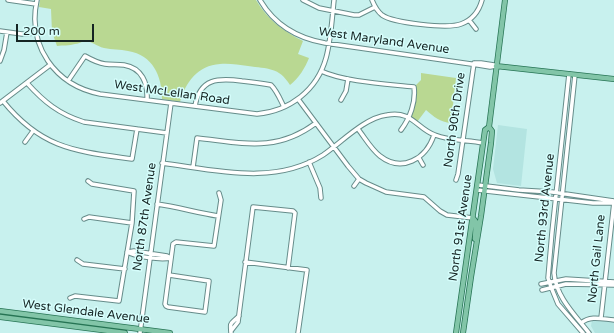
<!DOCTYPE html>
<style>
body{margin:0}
#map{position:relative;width:614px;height:333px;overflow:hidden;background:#c8f1ee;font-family:"Varela Round",sans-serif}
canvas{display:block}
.scale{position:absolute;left:16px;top:24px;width:78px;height:18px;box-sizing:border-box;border:2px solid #152423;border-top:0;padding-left:5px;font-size:12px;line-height:14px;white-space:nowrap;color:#152423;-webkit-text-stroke:3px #d6fefc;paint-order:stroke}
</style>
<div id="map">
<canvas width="614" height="333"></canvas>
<div class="scale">200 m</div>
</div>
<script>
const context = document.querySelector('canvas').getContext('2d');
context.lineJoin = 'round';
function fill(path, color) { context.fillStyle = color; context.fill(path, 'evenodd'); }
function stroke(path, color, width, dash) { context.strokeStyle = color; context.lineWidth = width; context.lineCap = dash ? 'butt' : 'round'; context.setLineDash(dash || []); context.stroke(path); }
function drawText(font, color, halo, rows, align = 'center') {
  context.font = font + ' "Varela Round",sans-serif'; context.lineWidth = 3; context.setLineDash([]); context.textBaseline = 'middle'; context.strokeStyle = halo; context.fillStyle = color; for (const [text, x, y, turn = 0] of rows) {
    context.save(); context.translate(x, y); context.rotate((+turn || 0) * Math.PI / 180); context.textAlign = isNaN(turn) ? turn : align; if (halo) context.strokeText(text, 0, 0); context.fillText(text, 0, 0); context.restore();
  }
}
fill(new Path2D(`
 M498 125 527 129 521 186 497 183 493 169Z
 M592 320 614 322V333H595L591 326Z`), '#b3e4e1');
fill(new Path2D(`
 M40 0H256C267 19 283 31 303 41L298 54 309 58C305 68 299 78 290 85 279 67 268 69 248 66 239 65 229 63 220 64 198 65 185 83 180 102L162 99C162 76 153 55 128 51 120 49 112 50 104 48 96 46 92 41 84 41 81 42 78 44 75 44 69 46 63 45 57 46L52 32 51 9 39 7Z
 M421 73 456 78 451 123C440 122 434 117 426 110L417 122 408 117 412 109 414 87 421 80Z`), '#b9d892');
const minor = new Path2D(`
 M8 0 36 4
 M37 0C27 46 55 85 100 94L257 114C290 111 317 90 326 58 331 40 332 19 334 0
 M260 0C274 24 297 38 325 43L478 65 490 67 496 66
 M303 0 319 8 354 15H359L375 7
 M372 0C374 5 377 11 382 15 393 23 448 29 461 24 472 20 479 11 482 0
 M469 20 476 29
 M0 31 22 34 36 33
 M0 61 4 50 7 32
 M475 63H481L494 65
 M321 71C345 82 387 84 414 87 416 102 410 118 401 130
 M569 74 552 232 548 278 551 287 558 304 583 333
 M575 75 554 273C556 297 575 315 589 333
 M68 81 85 56C92 60 98 63 105 64 112 65 118 64 124 65 142 68 148 83 147 100
 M27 83C44 102 59 114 84 122L167 133
 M298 99 348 166 359 179 366 183 386 192 424 197 440 211 447 215 473 218
 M341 100 346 91 348 79
 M3 101C42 149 75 151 132 159L137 129
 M0 103 50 65
 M195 106C200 78 218 78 242 81 252 82 261 83 271 85 277 91 280 99 284 107
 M358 129C365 138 371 149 380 156 402 173 426 159 434 135
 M25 142 33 131
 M419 158 423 165
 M309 162 320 188 321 198
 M162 163C216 170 274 186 323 155 342 142 364 118 387 115 412 110 417 129 435 135 450 141 468 140 483 143
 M193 167 197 138C243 143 276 153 316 123
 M456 180 458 174 474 63
 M478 185 519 190 552 192 614 201
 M354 186 359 179
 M477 190 593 203H614
 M157 204C178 207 198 213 218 216
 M84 219 89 217 132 223
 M127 252C137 257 160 260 171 258
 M128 252 134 251 167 256 171 258
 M77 260 83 264 125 269
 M245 262 307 270 298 333
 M169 275 209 281 205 312 168 307 166 306 165 304 173 244 176 242 214 246 221 200 219 193
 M541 284 566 279 614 282
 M542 290 566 284 614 285
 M70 298 75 296 119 301 132 223 134 191 92 184 88 181
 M601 318 614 202
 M581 323C591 315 602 319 614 320
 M231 331 238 322 253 207 293 211 295 213 288 268
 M140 333 171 103
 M231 333C230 321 230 325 239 316`);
const major = new Path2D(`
 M496 66 614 79
 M473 218 476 222 475 239
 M0 311 170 333
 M0 317 125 333
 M456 333 485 130 489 127
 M463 333 471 277 481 216 491 143 492 131 489 127 505 0`);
stroke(minor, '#668c8a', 5.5);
stroke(major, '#267454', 6);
stroke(minor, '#fff', 3.5);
stroke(major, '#82c5a8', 4.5);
drawText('12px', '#152423', '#d6fefc', [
 ["West Maryland Avenue",384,41,8],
 ["West McLellan Road",172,93,8],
 ["North 90th Drive",455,120,-82],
 ["North 93rd Avenue",545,208,-84],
 ["North 87th Avenue",145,217,-82],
 ["North 91st Avenue",461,228,-82],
 ["North Gail Lane",597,259,-84],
 ["West Glendale Avenue",86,312,7]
]);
</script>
